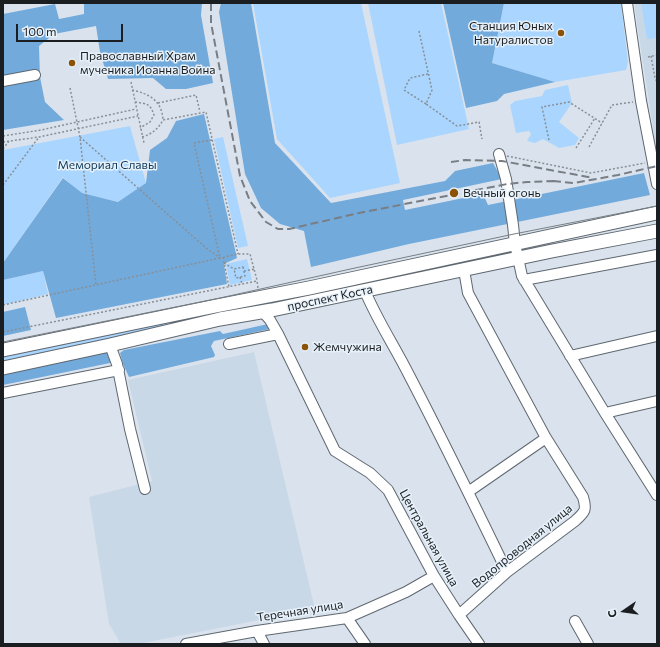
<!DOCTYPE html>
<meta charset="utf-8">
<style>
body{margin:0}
#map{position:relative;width:660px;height:647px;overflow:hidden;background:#dae3ed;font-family:Commissioner,sans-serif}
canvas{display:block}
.frame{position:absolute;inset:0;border:4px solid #1b1e21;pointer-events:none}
.north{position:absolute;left:604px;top:591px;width:40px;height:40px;-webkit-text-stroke:3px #e7f1fa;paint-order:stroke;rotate:257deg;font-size:11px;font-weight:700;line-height:16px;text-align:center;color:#1b1e21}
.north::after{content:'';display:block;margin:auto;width:14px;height:18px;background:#1b1e21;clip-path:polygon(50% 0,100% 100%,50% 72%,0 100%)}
.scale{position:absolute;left:16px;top:24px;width:107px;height:18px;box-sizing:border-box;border:2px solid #1b1e21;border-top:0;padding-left:5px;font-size:12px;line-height:14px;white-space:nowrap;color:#1b1e21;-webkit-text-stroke:3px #e7f1fa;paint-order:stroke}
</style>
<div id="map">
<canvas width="660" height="647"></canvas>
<div class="frame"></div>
<div class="north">С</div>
<div class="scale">100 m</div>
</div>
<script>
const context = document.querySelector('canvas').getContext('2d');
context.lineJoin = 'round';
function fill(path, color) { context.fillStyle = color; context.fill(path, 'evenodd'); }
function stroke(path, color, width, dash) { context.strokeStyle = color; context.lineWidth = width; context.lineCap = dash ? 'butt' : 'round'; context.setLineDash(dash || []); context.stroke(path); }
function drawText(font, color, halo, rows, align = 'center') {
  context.font = font + ' Commissioner,sans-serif'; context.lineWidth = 3; context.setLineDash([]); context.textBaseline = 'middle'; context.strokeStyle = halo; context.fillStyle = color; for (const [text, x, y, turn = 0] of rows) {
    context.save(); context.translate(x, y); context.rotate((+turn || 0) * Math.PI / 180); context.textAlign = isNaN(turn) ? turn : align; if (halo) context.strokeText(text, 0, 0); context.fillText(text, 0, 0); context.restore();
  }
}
fill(new Path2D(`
 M634 3H657V145L655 141Z
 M254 352 315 609 138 644H121L109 624 89 497 152 481 128 380Z`), '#c8d8e7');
fill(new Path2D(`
 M253 3H361L400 183 330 198 277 139Z
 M368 3H441L469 129 397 145Z
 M504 3H621L628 62 626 70 555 82 492 63Z
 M641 3H657V38L647 39Z
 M568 85 572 103 559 122 579 138 575 145 559 148 543 139 535 143 527 141 531 134 529 131 516 133 510 105 515 101 542 96 545 90Z
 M130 126 146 183 119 202 81 193 63 177 3 263V150Z
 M223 137 248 246 238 248 214 139Z
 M247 259 252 280 230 285 226 264Z
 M43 271 48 294 3 305V280Z
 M212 314V317L3 362V354Z`), '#a9d5fe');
fill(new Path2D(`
 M84 3H202L201 15 213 83 186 89H166L153 78 108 79 100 52 96 26 54 34 39 46 40 77 45 102 64 120 3 130V14L55 4 59 19 84 14Z
 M221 3H251L275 143 331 203 445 181 455 171 493 163 502 179 403 200 405 210 483 194 488 205 644 173 650 195 409 244 311 267 304 231 280 224 261 208 245 174 219 12Z
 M443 3H504L492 63 555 82 504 94 497 101 466 108Z
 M204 114 237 258 224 264 227 284 56 318 43 271 3 280V263L63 178 82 193 118 202 146 183 150 150 167 138 176 121Z
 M25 307 31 330 3 336V312Z
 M268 324 270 329 214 341 211 346 215 355 214 357 129 377 123 364 120 353 124 350 220 331 223 334Z
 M106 349 114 361 110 363 3 385V371Z`), '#72aadc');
const minor = new Path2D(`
 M627 3 641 101 657 184
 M3 81 35 75
 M499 154 506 179 513 225 515 244 522 276 605 413 657 495
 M524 280 657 255
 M365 291C377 320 395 347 409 375 443 440 475 506 507 572
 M263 312 270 320 278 334 335 451 370 473 388 490 434 576 459 615 479 644
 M229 344 278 334
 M110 345 117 364 130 429 145 489
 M570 356 657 336
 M3 393 119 370
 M605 413 657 401
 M468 492 546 438
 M459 615 507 572 575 521C585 512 587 510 583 497L546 438 468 293 464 270
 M347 618 365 644
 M575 621 588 644
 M257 631 264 644
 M186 644 257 631 347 618 406 592 434 576`);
const major = new Path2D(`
 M3 350 216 306 309 288 657 213
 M3 368 110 345 220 319 272 310 552 251 657 231`);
stroke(minor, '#5f6870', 12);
stroke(major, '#5f6870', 15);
stroke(new Path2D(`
 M419 31 432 90 426 104 457 126 479 122 482 139
 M651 56 655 78 657 82
 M648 57 657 55
 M131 82 144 143
 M70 88 80 137 96 285
 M132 90C150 94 162 101 163 120
 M135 102C147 104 150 103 154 115L150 122 140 128
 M158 103 196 95 200 112
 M426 104 404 90 410 78 428 74
 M3 136 41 130 136 109
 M80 137 206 248 220 258 238 254H250L257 280
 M142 137C152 134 158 129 163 120L206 112 238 254
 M549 140 542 107 569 102 602 123
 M3 142 39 137 138 116
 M589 147 612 105 633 102
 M576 148 595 118
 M3 149 9 141
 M507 156 591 173 645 163
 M3 185 39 137
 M223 257 229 287
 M224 263 234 269
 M243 267 245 276 236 278 234 269Z
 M244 271 255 269
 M240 277 242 284
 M3 305 220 258 194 143 212 140
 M3 332 257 281 258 288`), '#888f96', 1.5, [2, 2]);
stroke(minor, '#fff', 10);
stroke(major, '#fff', 13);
stroke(new Path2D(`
 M3 342 220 298 355 268 514 234 657 206`), '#797e85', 1);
stroke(new Path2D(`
 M211 3V23L240 176 250 201 266 222 278 229H289L359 213 507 184 527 182 557 181
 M451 162 465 160 502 161 588 177 593 176
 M553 181 574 183 618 175 657 166`), '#797e85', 2, [8, 4]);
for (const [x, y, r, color] of [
 [561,33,4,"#8b5308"],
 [72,63,4,"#8b5308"],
 [454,193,5,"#8b5308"],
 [305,347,4,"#8b5308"]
]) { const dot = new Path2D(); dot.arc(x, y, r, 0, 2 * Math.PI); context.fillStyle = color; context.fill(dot); stroke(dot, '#e7f1fa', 1.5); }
drawText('12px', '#1b1e21', '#e7f1fa', [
 ["Станция Юных",553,26,"right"],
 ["Натуралистов",553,40,"right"],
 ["Православный Храм",80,56],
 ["мученика Иоанна Война",80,70],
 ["Вечный огонь",463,193],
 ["Жемчужина",313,347]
], 'left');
drawText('12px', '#0e395a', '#e7f1fa', [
 ["Мемориал Славы",107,165]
]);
drawText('12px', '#1b1e21', '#e7f1fa', [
 ["проспект Коста",330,298,-12],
 ["Центральная улица",429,538,61],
 ["Водопроводная улица",522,546,-39],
 ["Теречная улица",300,611,-9]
]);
</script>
